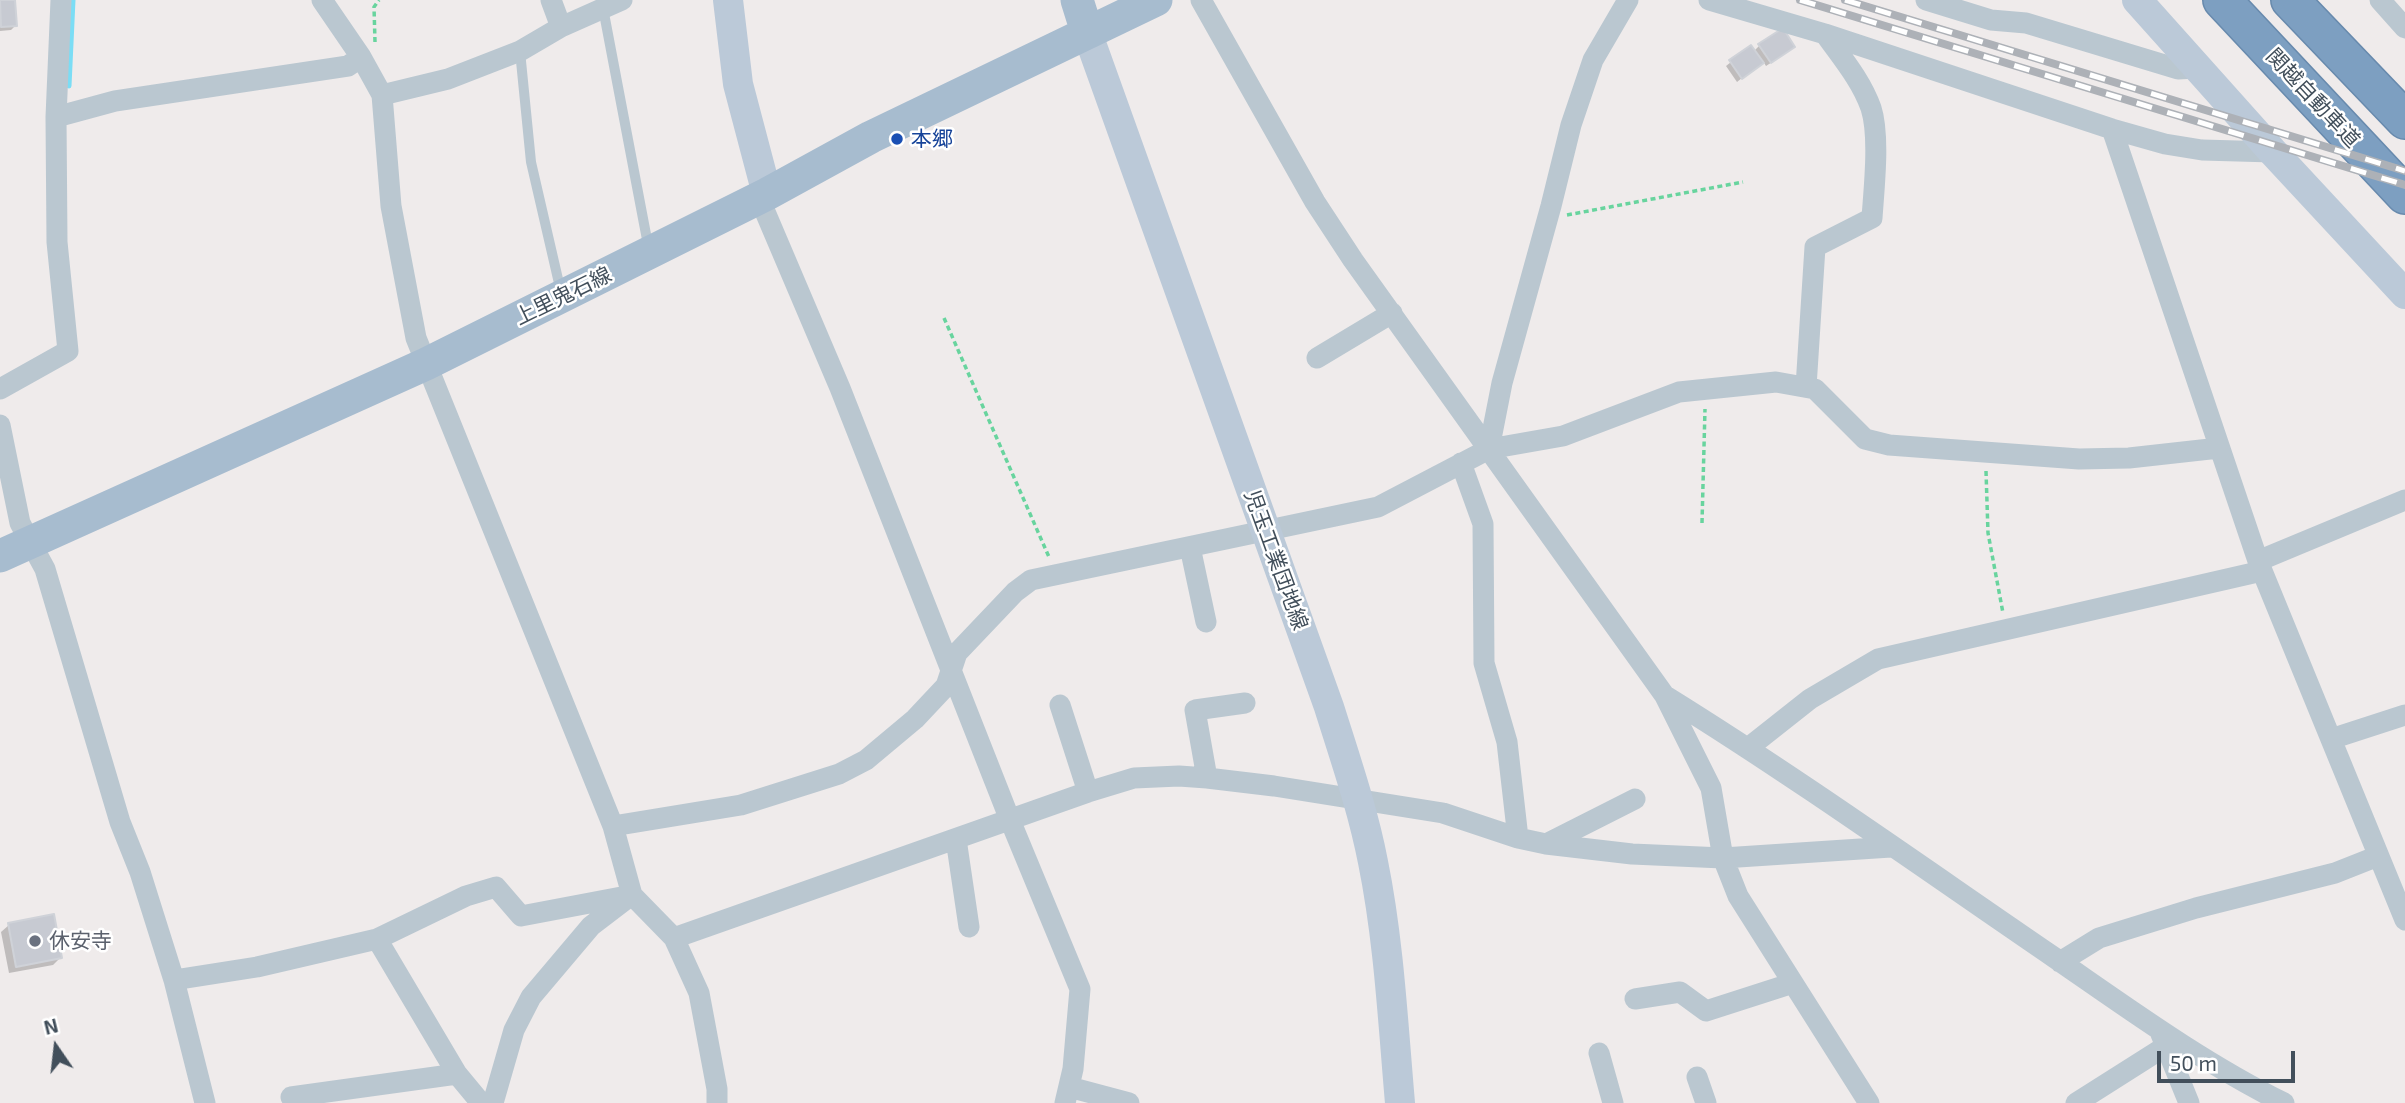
<!DOCTYPE html>
<meta charset="utf-8">
<style>
body{margin:0}
#map{position:relative;width:2405px;height:1103px;overflow:hidden;background:#efebeb;font-family:"Exo 2",sans-serif}
canvas{display:block}
.north{position:absolute;left:21px;top:1012px;width:70px;height:70px;-webkit-text-stroke:5px #fff;paint-order:stroke;rotate:346deg;font-size:19px;font-weight:700;line-height:28px;text-align:center;color:#424f5b}
.north::after{content:'';display:block;margin:auto;width:24px;height:32px;background:#424f5b;clip-path:polygon(50% 0,100% 100%,50% 72%,0 100%)}
.scale{position:absolute;left:2157px;top:1051px;width:138px;height:32px;box-sizing:border-box;border:4px solid #424f5b;border-top:0;padding-left:9px;font-size:21px;line-height:24px;white-space:nowrap;color:#424f5b;-webkit-text-stroke:5px #fff;paint-order:stroke}
</style>
<div id="map">
<canvas width="2405" height="1103"></canvas>
<div class="north">N</div>
<div class="scale">50 m</div>
</div>
<script>
const context = document.querySelector('canvas').getContext('2d');
context.lineJoin = 'round';
function fill(path, color) { context.fillStyle = color; context.fill(path, 'evenodd'); }
function stroke(path, color, width, dash) { context.strokeStyle = color; context.lineWidth = width; context.lineCap = dash ? 'butt' : 'round'; context.setLineDash(dash || []); context.stroke(path); }
function drawText(font, color, halo, rows, align = 'center') {
  context.font = font + ' "Exo 2","Noto Sans JP",sans-serif'; context.lineWidth = 5; context.setLineDash([]); context.textBaseline = 'middle'; context.strokeStyle = halo; context.fillStyle = color; for (const [text, x, y, turn = 0] of rows) {
    context.save(); context.translate(x, y); context.rotate((+turn || 0) * Math.PI / 180); context.textAlign = isNaN(turn) ? turn : align; if (halo) context.strokeText(text, 0, 0); context.fillText(text, 0, 0); context.restore();
  }
}
fill(new Path2D(`
 M0 0H13L16 25 11 30 0 31Z
 M1759 46 1789 51 1766 66 1763 61 1737 82 1726 66 1750 47 1754 51Z
 M9 925 60 958 53 965 9 973 1 932Z`), '#0003');
stroke(new Path2D(`
 M69 86 73 0`), '#7bddf5', 5);
const building = new Path2D(`
 M0 0H15L17 26 1 27Z
 M1783 28 1795 47 1771 63 1758 44Z
 M1751 45 1764 63 1742 79 1729 60Z
 M54 914 62 958 16 967 8 923Z`);
fill(building, '#c7cad2');
stroke(building, '#cfd2d8', 2);
const highway = new Path2D(`
 M2222 0 2405 195
 M2290 0 2405 120`);
stroke(highway, '#688aad', 40);
stroke(new Path2D(`
 M375 42 374 7 379 0
 M1567 215 1743 182
 M944 318 1049 557
 M1986 471 1988 533 2003 613
 M1702 523 1705 409`), '#68d49e', 3.5, [5, 3.5]);
stroke(new Path2D(`
 M603 8 649 250
 M520 51 531 162 561 292`), '#bac7d0', 10);
stroke(new Path2D(`
 M322 0 361 57 382 95 391 206 416 338 613 826 632 895 674 938 699 993 717 1089V1103
 M551 0 561 27
 M1201 0 1315 202 1353 260 1665 696 1711 788 1723 858 1738 896 1869 1103
 M1709 0 1825 34 2112 129 2165 144 2202 150 2273 152
 M1926 0 1991 20 2026 23 2178 69 2197 68
 M2380 0 2405 28
 M382 95 448 79 520 51 561 27 622 0
 M56 117 115 101 348 66 361 57
 M2112 129 2258 561 2405 920
 M767 194 763 207 840 388 1010 820 1080 989 1073 1069 1065 1103
 M1317 358 1392 313
 M1806 387 1815 247 1872 218C1874 188 1880 136 1871 108 1861 80 1842 58 1825 34
 M0 389 68 351 57 242 56 117 61 0
 M0 425 20 523 45 569 120 822 140 872 174 980 205 1103
 M1489 449 1502 383 1551 206 1571 125 1593 60 1628 0
 M1461 463 1483 524 1484 663 1507 742 1518 838
 M1190 547 1206 622
 M2258 561 2405 500
 M1667 697C1799 779 1926 870 2055 958 2129 1009 2203 1063 2284 1103
 M1060 705 1088 792
 M2331 739 2405 715
 M1748 748 1810 699 1878 659 2262 571
 M1207 778 1195 710 1245 703
 M613 826 741 805 839 774 866 760 915 719 946 686 957 653 1015 592 1031 580 1378 507 1489 449 1563 436 1679 392 1776 382 1815 389 1865 439 1889 445 2079 459 2129 458 2219 448
 M956 839 969 927
 M1546 844 1635 799
 M674 938 1088 792 1134 778 1179 776 1207 778 1274 786 1443 813 1518 838 1546 844 1632 854 1723 858 1891 847
 M377 939 457 1074 481 1103
 M2060 962 2099 938 2196 908 2335 873 2378 856
 M174 980 257 967 377 939 466 896 496 887 521 916 632 895
 M1635 999 1680 992 1706 1011 1793 983
 M2161 1034 2189 1103
 M1599 1053 1613 1103
 M1697 1077 1706 1103
 M1069 1087 1129 1103
 M291 1097 457 1074
 M493 1103 514 1030 531 997 591 926 629 897
 M2076 1103 2166 1046`), '#bac7d0', 21);
stroke(new Path2D(`
 M728 0 738 84 767 194
 M2137 0 2273 152 2405 294
 M1087 32 1329 707C1345 758 1363 810 1373 862 1389 941 1393 1023 1400 1103`), '#bbc9d8', 30);
stroke(new Path2D(`
 M1077 0 1087 32
 M0 556 426 364 767 194 871 137 1156 0`), '#a7bccf', 33);
stroke(highway, '#7d9fc1', 37);
const rail = new Path2D(`
 M1800 0 2405 185
 M1845 0 2405 171`);
stroke(rail, '#adb1b7', 8);
stroke(rail, '#fff', 5, [16]);
for (const [x, y, r, color] of [
 [897,139,7,"#1a4fb4"],
 [35,941,7,"#6b7280"]
]) { const dot = new Path2D(); dot.arc(x, y, r, 0, 2 * Math.PI); context.fillStyle = color; context.fill(dot); stroke(dot, '#fff', 2.5); }
drawText('21px', '#424f5b', '#fff', [
 ["関越自動車道",2313,98,47],
 ["上里鬼石線",563,296,-26],
 ["児玉工業団地線",1276,560,70]
]);
drawText('21px', '#164399', '#fff', [
 ["本郷",911,139]
], 'left');
drawText('21px', '#5b616d', '#fff', [
 ["休安寺",49,941]
], 'left');
</script>
